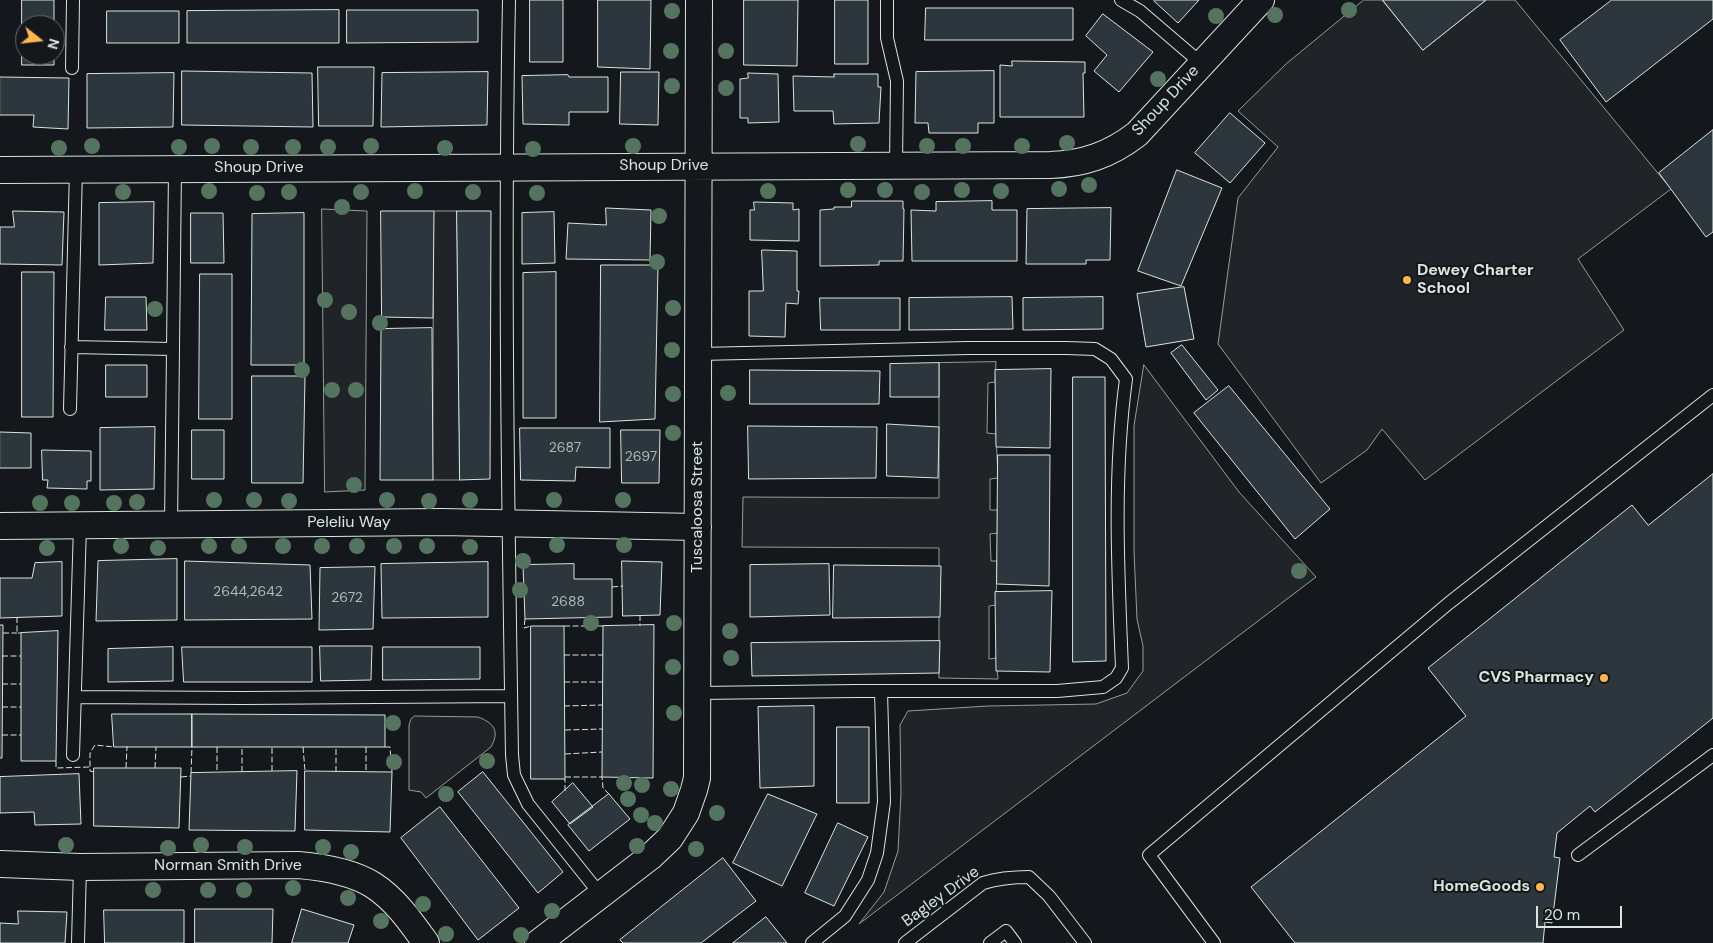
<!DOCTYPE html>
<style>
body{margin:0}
#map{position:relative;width:1713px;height:943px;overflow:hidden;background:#14181c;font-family:"DM Sans",sans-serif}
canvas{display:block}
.north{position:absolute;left:15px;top:15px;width:50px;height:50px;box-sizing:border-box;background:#14181c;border:1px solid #626a69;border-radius:50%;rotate:106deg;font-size:14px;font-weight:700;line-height:20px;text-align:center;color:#d8e6dc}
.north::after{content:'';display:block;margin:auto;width:18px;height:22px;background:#ffb74d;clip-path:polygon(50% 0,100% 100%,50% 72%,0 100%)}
.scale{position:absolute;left:1536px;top:906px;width:86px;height:22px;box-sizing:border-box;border:2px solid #d8e6dc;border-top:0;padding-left:6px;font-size:15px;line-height:18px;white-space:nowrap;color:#d8e6dc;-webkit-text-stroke:4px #14181c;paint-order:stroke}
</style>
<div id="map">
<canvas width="1713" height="943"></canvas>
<div class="north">N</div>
<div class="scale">20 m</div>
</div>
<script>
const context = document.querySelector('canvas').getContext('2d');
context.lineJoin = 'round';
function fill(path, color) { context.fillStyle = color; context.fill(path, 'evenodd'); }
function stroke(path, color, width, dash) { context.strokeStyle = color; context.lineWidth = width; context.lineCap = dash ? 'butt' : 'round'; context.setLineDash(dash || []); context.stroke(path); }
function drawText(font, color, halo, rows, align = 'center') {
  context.font = font + ' "DM Sans",sans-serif'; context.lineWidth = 4; context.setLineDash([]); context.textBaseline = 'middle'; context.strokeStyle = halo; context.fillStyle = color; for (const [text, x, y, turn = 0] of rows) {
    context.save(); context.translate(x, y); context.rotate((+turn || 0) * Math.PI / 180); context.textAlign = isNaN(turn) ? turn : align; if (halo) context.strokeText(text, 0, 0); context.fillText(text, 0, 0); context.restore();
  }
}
const green = new Path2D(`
 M1364 0H1382L1423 50 1486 0H1515L1671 189 1578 259 1624 330 1425 480 1382 429 1367 450 1321 483 1218 344 1238 198 1278 147 1238 111 1286 64Z
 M322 209 367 211 365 490 325 492Z
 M434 211H457L460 480H433Z
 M996 362 995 382 988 383 987 433 996 434 998 478 990 479V510H998V533L990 534 991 561H997L996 605 989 606V659L996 658 998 679 939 678V548L742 547 743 497 939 498V363Z
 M1144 365 1239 492 1316 577 859 924 884 892 898 851 901 793 900 725 908 711 988 706 1096 704 1127 693 1143 671V646L1137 619 1134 551V426Z
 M415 716 478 717C494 723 500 731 491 747L426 798 421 792 409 790V725L411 719Z`);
fill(green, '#202428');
stroke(green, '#939e99', 1);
const building = new Path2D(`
 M22 0H54V25H25V55H54V65H22Z
 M530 0H563V62H530Z
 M598 0H651L650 69 598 67Z
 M744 0H798L797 66 744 65Z
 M835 0H868V64H835Z
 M1155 0H1199L1178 23 1154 1Z
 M1383 0H1486L1423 50Z
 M1612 0H1713V19L1606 102 1560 40Z
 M926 8H1073V40H925Z
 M339 10V43H187V11Z
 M347 10H478V42L347 43Z
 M107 11H179V43H107Z
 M1103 14 1153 52 1119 92 1094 71 1107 55 1086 36Z
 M1012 61 1085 62V73H1083L1084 117H1000V65L1012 66Z
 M318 67H374L373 126H319Z
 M182 71 312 73 313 127 182 125Z
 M994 71V123H978V133H929L928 123H915L916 72Z
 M488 72 487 125 381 127 382 73Z
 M621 72H659L658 125 620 124Z
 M174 73 173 127 87 128V74Z
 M748 73 778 74 779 122 748 123V118H740V79L748 78Z
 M834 74H878V87H881L879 123 834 124 833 111H794L793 76 834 77Z
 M568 75 569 77H608V112H569V125L523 124 522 76Z
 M0 77 69 78 68 129 33 127 34 115H0Z
 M1230 113 1265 143 1230 183 1195 153Z
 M1713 130V232L1706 237 1659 173Z
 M1177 170 1222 188 1181 286 1138 271Z
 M852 201H903V209H904L903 261H879V265L820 266V210L834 209V207H851Z
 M992 201V210H1017V261H912L911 210 936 211V202Z
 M154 202 153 263 99 265V203Z
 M754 202 793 203V210L799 209V241L750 240V210H754Z
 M606 208 651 210 650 260 566 259 568 223 606 225Z
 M1111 208 1110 260H1086V264H1026L1027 209Z
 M13 211 64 212 62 265 0 264V227H14Z
 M381 211H434L433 318 382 317Z
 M457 211H491L490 479 460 480Z
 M554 212 555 263 522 264V213Z
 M191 213H223L224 263H191Z
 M304 213V365H251L252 214Z
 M762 250 797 251V291H799L798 304 786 303 785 337 749 336V291H763Z
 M601 265H658L655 419 600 422Z
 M22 272H54L53 417H22Z
 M556 272V418H523V273Z
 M200 274H232V419H199Z
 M1184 287 1194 339 1146 347 1137 294Z
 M106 297H146L147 330H105Z
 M1012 297 1013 329 909 330V298Z
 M1103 297V329L1023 330V298Z
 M820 298H900V330H821Z
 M432 328 433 480H380L381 329Z
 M1182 345 1218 390 1206 400 1171 353Z
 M939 363V397H890V364Z
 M106 365H147V397H106Z
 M1051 369 1050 448 996 447 995 370Z
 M750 370 880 371 879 404H750Z
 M252 376H305L303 483H252Z
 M1073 377H1105L1106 661 1073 662Z
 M1229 386 1330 509 1295 539 1194 413Z
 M887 424 939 427 938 478 887 476Z
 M748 426 877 427 876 478 749 479Z
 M155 427 154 489 100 490V428Z
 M520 428H610V468L576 467 575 481 521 480Z
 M192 430H224V479H192Z
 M621 430H660L659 483H622Z
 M0 432 31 433V468H0Z
 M42 450 91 451V481H87V489L47 488 48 480H43Z
 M998 455H1050L1049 586 997 584Z
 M1713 474V718L1595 812 1590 806 1557 833 1554 857 1560 858 1552 923 1545 922 1543 943H1295L1251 887 1466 716 1428 668 1632 505 1648 525Z
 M177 559V620L96 621 98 561Z
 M185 561 310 565 312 619 185 620Z
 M622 561 662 562 660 615 623 616Z
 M62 562V616L0 618V578H32L35 563Z
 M488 562V617L382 618 381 564Z
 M574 564V579H612V617L525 619 523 565Z
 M829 564 830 615 750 617V565Z
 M834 565 941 566 940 617 833 618Z
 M375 567 373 629 319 630 320 568Z
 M1052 591 1050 672 996 671 995 592Z
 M0 625H3L2 758H0Z
 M654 625 653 778 602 777 603 626Z
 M531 626H564L565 779H531Z
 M58 631 56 761H21V633Z
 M940 641 939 673 752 676 751 643Z
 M320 646H372L371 680 321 681Z
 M173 647V681L108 682V649Z
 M182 647H312V682H184Z
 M383 647H480V679L383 680Z
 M814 706V786L760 788 758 707Z
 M112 714H192V747H114Z
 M192 714 385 715V747H192Z
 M837 727H869V803H837Z
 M94 768H181L179 828 94 826Z
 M297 771 295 831 189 830 191 773Z
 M305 771 392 772 390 832 305 830Z
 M483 772 563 872 538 893 458 792Z
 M79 774 81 824 35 825 34 812 0 813V777Z
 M573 783 593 807 570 824 552 802Z
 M609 794 630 819 589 851 568 825Z
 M768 794 817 814 782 886 733 863Z
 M440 807 519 908 478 940 401 838Z
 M838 823 868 837 834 906 805 893Z
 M723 858 756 901 701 943H623L620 940Z
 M195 909H273L272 943H195Z
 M302 909 354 925 348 943H292Z
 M104 910H184V943H105Z
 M18 911 67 912 65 943H0V923L18 924Z
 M766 917 787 943H733Z`);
fill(building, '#2c363c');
stroke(building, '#d8e6dc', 1);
const lane = new Path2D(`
 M509 0C504 252 508 503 512 755L514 775 528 804 600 894
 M887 0V38L897 81 896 165
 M1121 0 1140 11 1202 64
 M72 68 73 0
 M71 347 173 349 171 525
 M173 349 175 169
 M70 409 76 169
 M698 693 857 691H1057L1103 687 1116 678 1122 668C1118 572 1113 475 1126 379L1111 359 1095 349 1066 348H969L699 354
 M75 697 243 698 511 696
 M73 755 80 526
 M1578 855 1713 755
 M78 943 80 867
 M812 943 845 916 868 880 877 853 884 802 881 691
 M905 943 983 883C999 878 1013 877 1029 877L1049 896 1085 943
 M990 943 1006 931 1015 943
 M1214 943 1149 855 1449 603 1713 395`);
const street = new Path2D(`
 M0 170 1050 165C1083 164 1110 155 1137 134L1261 0
 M0 526 441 522 698 527
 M0 864 80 867 298 865C322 867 352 872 373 885 395 899 411 922 426 943
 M538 943 650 857 670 838 686 813 694 790 697 778 699 0`);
stroke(lane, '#d8e6dc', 14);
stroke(street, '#d8e6dc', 28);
stroke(lane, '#14181c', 12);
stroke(street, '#14181c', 26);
stroke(new Path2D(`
 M612 587 623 586
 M640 615V626
 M17 617V633H21
 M525 619 524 628 531 626
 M564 626H603
 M3 633H17
 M564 655H603
 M2 656H21
 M564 682H603
 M2 684H21
 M564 706 602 705
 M2 707H21
 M565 730 603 729
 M2 735H21
 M217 747V772
 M303 747 305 771
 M366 747V772
 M385 747H390L392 772
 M565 754 602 752
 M56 761V768L90 767
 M126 768 127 746
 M155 768 156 747
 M272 771V747
 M94 772 90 771V753L95 745 114 747
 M242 772V747
 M336 772V747
 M191 773 192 747
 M181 777 191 776
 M565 777H602L603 788 609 794
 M565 791V779`), '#d8e6dc', 1, [6, 2.5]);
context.fillStyle = '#55745f';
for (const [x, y] of [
 [1349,10],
 [672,11],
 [1275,15],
 [1216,16],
 [671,51],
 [726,51],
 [1158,79],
 [672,86],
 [726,88],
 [1067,143],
 [858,144],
 [92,146],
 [212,146],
 [371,146],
 [633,146],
 [927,146],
 [963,146],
 [1022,146],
 [179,147],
 [251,147],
 [293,147],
 [328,147],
 [59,148],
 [445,148],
 [533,149],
 [1089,185],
 [1059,189],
 [848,190],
 [885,190],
 [962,190],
 [209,191],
 [415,191],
 [768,191],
 [1001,191],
 [123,192],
 [289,192],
 [361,192],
 [473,192],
 [922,192],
 [257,193],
 [537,193],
 [342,207],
 [659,216],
 [657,262],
 [325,300],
 [673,308],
 [155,309],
 [349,312],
 [380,323],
 [672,350],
 [302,370],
 [332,390],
 [356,390],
 [728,393],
 [673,394],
 [673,433],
 [354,485],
 [214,500],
 [254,500],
 [387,500],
 [470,500],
 [554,500],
 [623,500],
 [289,501],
 [429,501],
 [137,502],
 [40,503],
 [72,503],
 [114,503],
 [557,545],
 [624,545],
 [121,546],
 [209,546],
 [239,546],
 [283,546],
 [322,546],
 [357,546],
 [394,546],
 [427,546],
 [470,547],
 [47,548],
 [158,548],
 [523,561],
 [1299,571],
 [520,590],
 [591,623],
 [674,623],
 [730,631],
 [731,658],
 [673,667],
 [674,713],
 [393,723],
 [487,761],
 [394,762],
 [624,783],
 [642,785],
 [671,789],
 [446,794],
 [628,799],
 [717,813],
 [641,815],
 [655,823],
 [66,845],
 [201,845],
 [637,846],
 [245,847],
 [323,847],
 [168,848],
 [696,849],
 [351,852],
 [293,888],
 [153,890],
 [208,890],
 [244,890],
 [348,898],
 [423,904],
 [552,911],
 [381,921],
 [446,934],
 [521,935]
]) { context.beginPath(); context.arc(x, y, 8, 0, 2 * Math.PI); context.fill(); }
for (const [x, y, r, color] of [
 [1407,280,5,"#ffb74d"],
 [1604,678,5,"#ffb74d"],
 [1540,887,5,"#ffb74d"]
]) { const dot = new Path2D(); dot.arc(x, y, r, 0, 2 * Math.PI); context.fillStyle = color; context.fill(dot); stroke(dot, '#14181c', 2); }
drawText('14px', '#adbab4', null, [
 ["2687",565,448],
 ["2697",641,457],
 ["2644,2642",248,592],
 ["2672",347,598],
 ["2688",568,602]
]);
drawText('16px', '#d8e6dc', '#14181c', [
 ["Shoup Drive",1166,101,-47],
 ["Shoup Drive",664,166],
 ["Shoup Drive",259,168],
 ["Tuscaloosa Street",698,507,-90],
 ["Peleliu Way",349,523],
 ["Norman Smith Drive",228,866],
 ["Bagley Drive",941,897,-36]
]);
drawText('bold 16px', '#d8e6dc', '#14181c', [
 ["Dewey Charter",1417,271,"left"],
 ["School",1417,289,"left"],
 ["CVS Pharmacy",1594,678],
 ["HomeGoods",1530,887]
], 'right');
</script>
